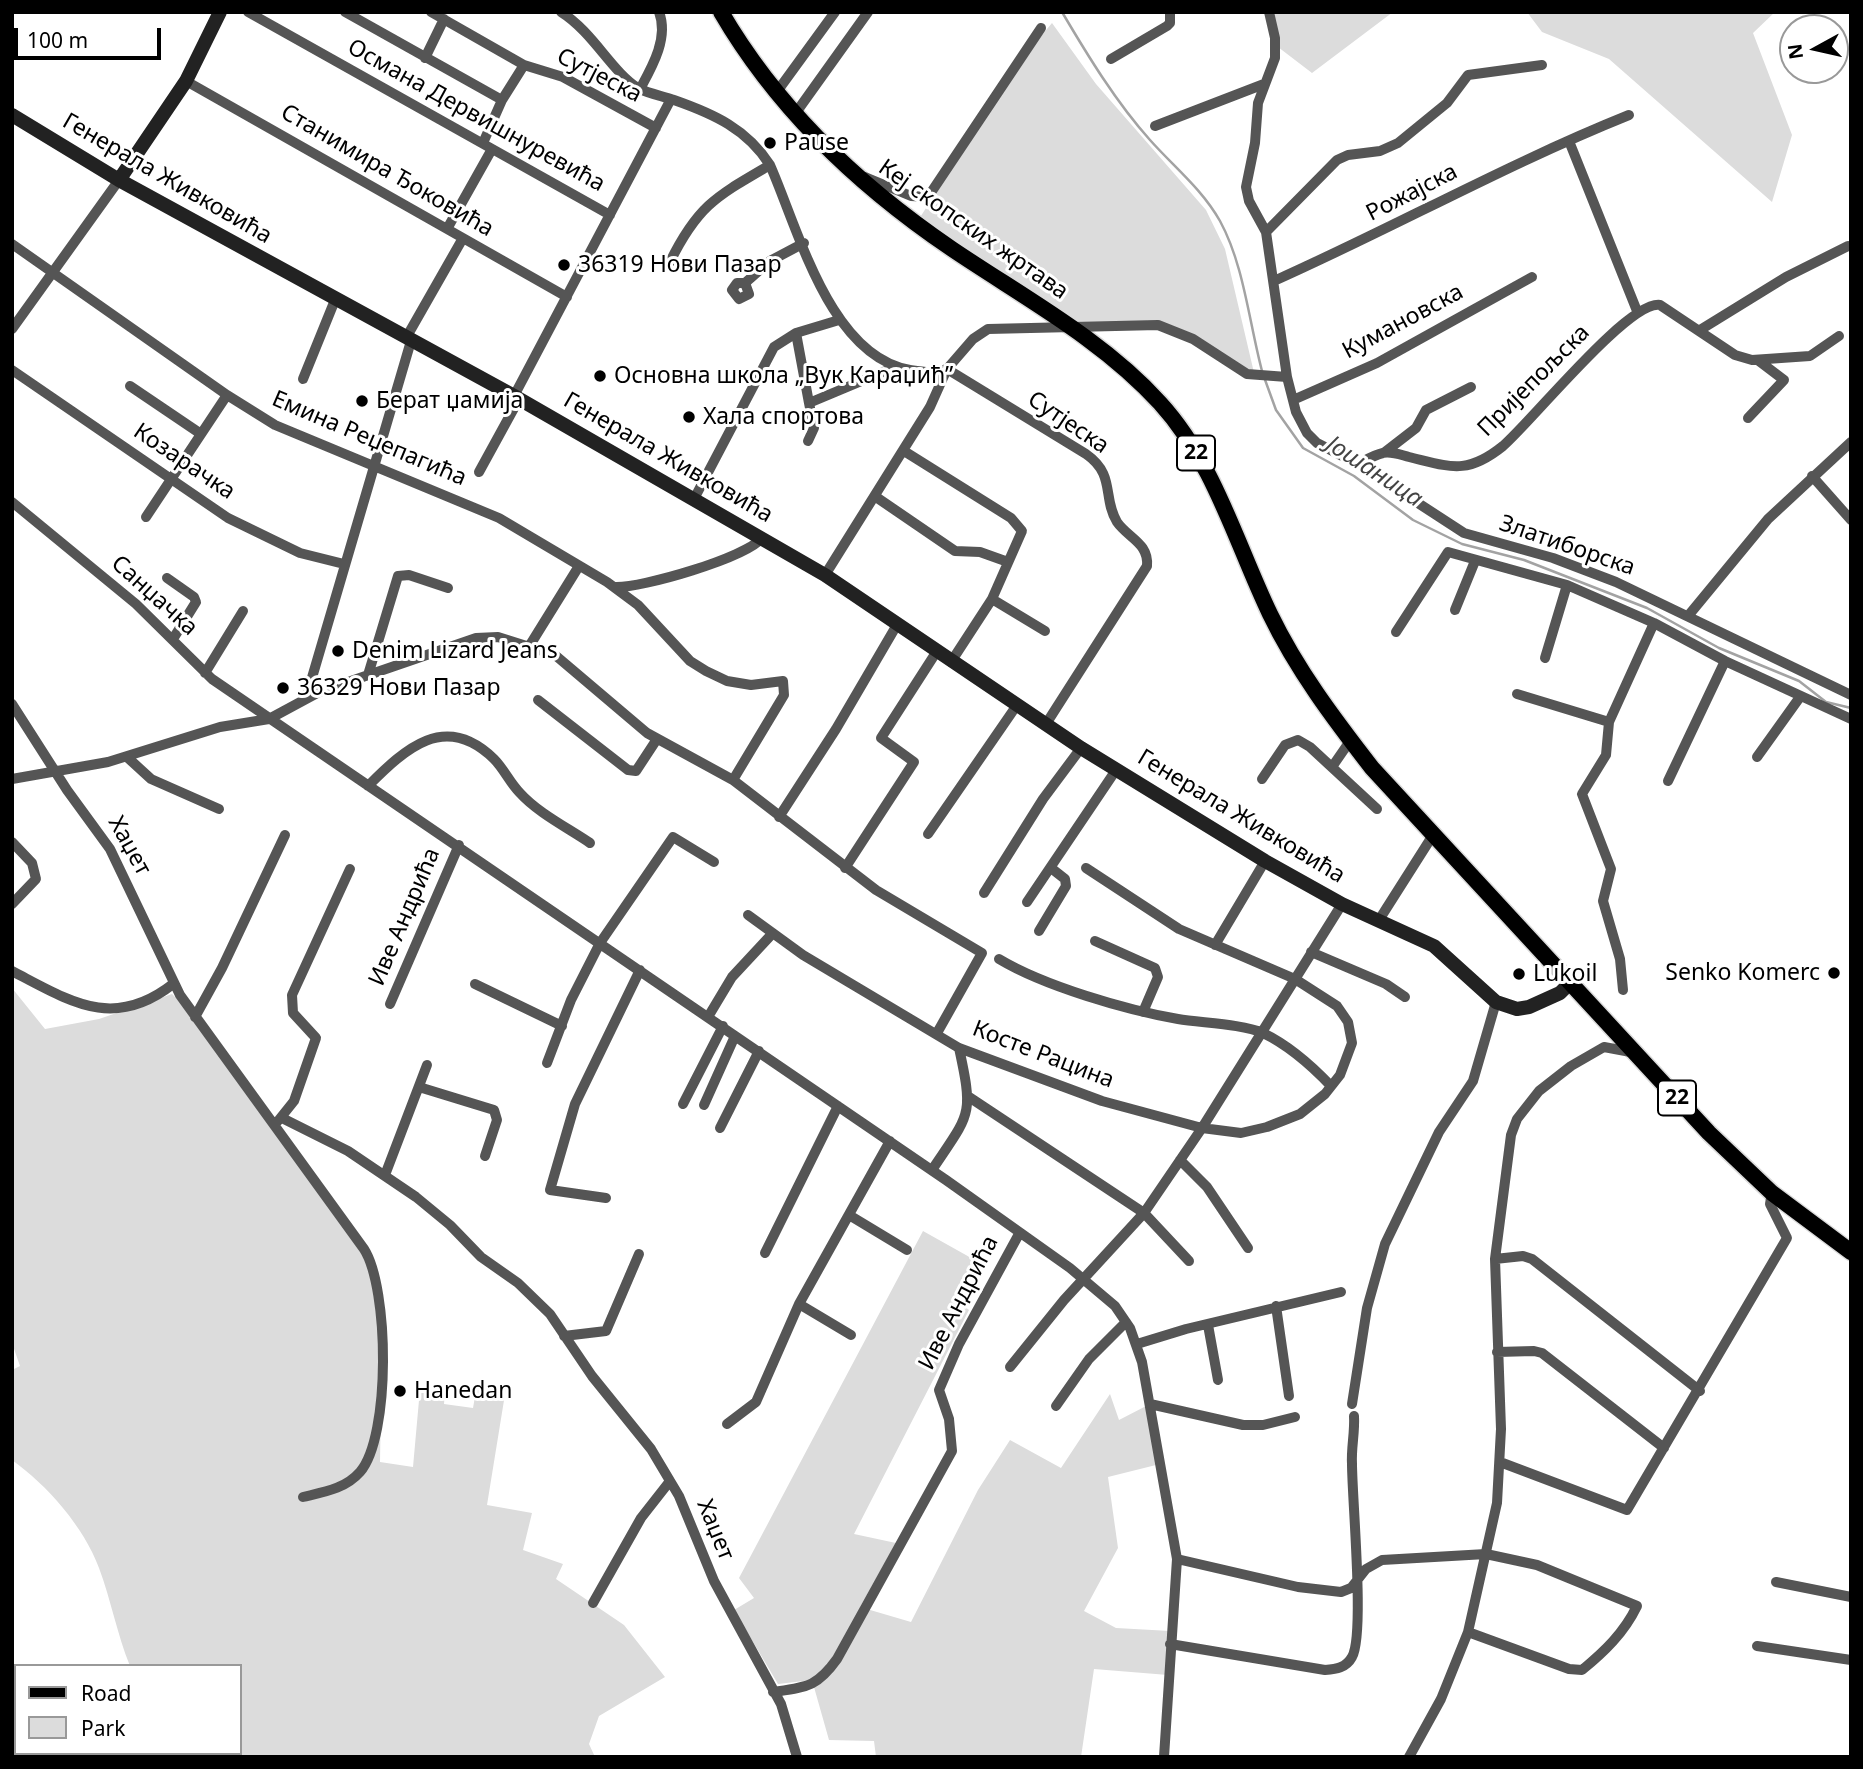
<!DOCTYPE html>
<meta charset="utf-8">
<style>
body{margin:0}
#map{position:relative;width:1863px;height:1769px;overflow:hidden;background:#fff;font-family:"Noto Sans",sans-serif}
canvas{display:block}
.frame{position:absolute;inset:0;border:14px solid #000;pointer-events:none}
.legend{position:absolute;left:14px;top:1664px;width:228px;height:91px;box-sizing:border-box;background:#fff;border:2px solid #999;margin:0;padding:9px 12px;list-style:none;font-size:21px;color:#000}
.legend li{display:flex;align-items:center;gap:14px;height:35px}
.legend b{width:35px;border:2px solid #999}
.north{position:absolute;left:1779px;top:14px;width:70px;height:70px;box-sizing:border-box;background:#fff;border:2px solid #999;border-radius:50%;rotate:262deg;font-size:19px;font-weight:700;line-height:28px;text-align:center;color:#000}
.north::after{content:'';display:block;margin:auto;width:24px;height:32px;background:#000;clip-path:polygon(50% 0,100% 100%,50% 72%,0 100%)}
.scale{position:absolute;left:14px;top:28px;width:147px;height:32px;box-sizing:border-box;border:4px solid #000;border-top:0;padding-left:9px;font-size:21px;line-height:24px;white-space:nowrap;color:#000;-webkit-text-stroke:5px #fff;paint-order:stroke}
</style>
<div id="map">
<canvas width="1863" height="1769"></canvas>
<div class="frame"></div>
<ul class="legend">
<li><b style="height:9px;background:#000"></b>Road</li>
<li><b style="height:19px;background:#dcdcdc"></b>Park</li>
</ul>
<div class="north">N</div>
<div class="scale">100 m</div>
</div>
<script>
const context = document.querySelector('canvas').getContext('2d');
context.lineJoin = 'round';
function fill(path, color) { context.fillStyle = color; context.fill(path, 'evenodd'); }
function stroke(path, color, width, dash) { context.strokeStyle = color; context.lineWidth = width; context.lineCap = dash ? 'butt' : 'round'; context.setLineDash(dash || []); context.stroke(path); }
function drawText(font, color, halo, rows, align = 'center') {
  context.font = font + ' "Noto Sans",sans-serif'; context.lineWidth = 6; context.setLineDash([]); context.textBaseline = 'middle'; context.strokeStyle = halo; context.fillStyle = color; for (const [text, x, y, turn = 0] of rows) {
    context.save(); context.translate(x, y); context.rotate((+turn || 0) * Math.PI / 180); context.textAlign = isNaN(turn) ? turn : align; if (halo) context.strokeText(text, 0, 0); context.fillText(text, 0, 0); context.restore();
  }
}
fill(new Path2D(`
 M1271 12H1393L1312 73 1278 47Z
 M1527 12H1775L1753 33 1792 135 1772 202 1609 59 1542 32Z
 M1052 23 1096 84 1206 210 1225 249 1255 377 1176 331 1085 327 919 219 1017 65Z
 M12 988 45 1029 99 1019 172 994 195 1017 368 1255 382 1334 380 1462 413 1467 420 1389 445 1390 444 1404 473 1408 477 1385 506 1388 487 1505 532 1513 523 1550 563 1564 556 1579 624 1625 665 1677 599 1716 589 1744 595 1757H188L186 1753H240V1666H130C117 1634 111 1600 99 1568 84 1527 47 1485 12 1460V1370L20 1366 12 1343Z
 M923 1231 973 1259 955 1299 969 1310 854 1534 896 1543 860 1607 911 1622 978 1490 1010 1440 1061 1468 1110 1394 1119 1420 1150 1404 1160 1464 1108 1477 1118 1548 1084 1611 1116 1628 1170 1631 1168 1675 1094 1669 1081 1757H876L874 1741 829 1740 812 1680 778 1684 734 1610 754 1598 739 1578Z`), '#dcdcdc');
stroke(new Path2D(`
 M1062 12C1088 56 1116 102 1150 140 1174 167 1202 189 1220 221 1244 265 1249 322 1262 371
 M1264 377 1276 410 1303 448 1354 476 1413 520 1462 544 1524 560 1647 608 1719 648 1799 681 1826 702 1851 708`), '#a3a3a3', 2.5);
const primary = new Path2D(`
 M721 12C778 110 859 186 952 249 1023 297 1102 339 1160 403 1214 462 1236 543 1270 614 1297 670 1334 719 1372 768L1709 1133 1772 1193 1851 1252`);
stroke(primary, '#dbdbdb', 19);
stroke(new Path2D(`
 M248 12 610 215
 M345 12 502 100 524 65 563 77 656 128
 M431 12 524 65
 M561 12C593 32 612 72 638 88 649 94 663 96 674 100 714 114 747 129 770 165 799 231 830 356 910 370 923 372 934 374 947 369L1086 454C1116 475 1102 497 1117 522 1128 538 1149 543 1147 566L1046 724
 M1269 12 1275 38V58L1258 103 1255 143 1246 187 1249 201 1266 232 1287 377 1296 412 1307 433 1317 443 1358 464 1464 533 1553 558 1616 582 1851 695
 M425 58 444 19
 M1111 59 1167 26 1170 23V12
 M186 81 567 297
 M640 89C652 67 669 38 659 12
 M776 93 835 12
 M795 114 868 12
 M1155 126 1264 84
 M1569 141 1637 311
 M483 143 502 100
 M865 177 911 196 928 197 1041 28
 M447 229 492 149
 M1266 232 1337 160 1348 155 1380 151 1398 143 1447 103 1468 75 1542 65
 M12 244 227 395 275 425 499 518 607 582 638 605 690 661 706 671 727 681 751 685 783 681 784 695 733 780
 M670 262C698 205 717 196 770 165
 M1274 281C1393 228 1507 164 1629 115
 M745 283 749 294 739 299 732 290 737 283H745L770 261 804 243
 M12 329 119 180
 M1700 330 1786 277 1848 246
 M796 333 809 403
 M406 338 463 238
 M12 370 228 518 300 553 344 564
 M303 379 335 300
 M130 386 201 434
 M514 396 671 99
 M1293 400 1377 363 1532 277
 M1748 418 1784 380 1759 361
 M808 441 814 428 809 403 895 367
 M904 451 1011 518 1022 531 992 599 951 662
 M1385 452 1416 428 1426 410 1471 387
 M1358 464C1366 460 1374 455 1383 453 1391 451 1401 455 1409 457 1451 467 1467 475 1503 446 1532 421 1629 300 1660 305L1735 355 1752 360 1810 356 1839 336
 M479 472 519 399
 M1812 476 1851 520
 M876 497 955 551 980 552 1008 562
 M694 499 774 347 796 333 839 320
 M12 502 136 604 212 679 946 1180 1070 1268 1115 1306 1130 1328 1142 1362 1177 1559 1164 1757
 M146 517 227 395
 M825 575 930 407 947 369 973 339 988 329 1158 325 1193 339 1247 374 1287 377
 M167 578 194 597 196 602 173 639
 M615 587C642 588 745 558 762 538
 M992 599 1045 631
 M1455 610 1475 561
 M1688 616 1768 519 1851 442
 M1396 632 1448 552 1567 585 1654 623 1725 661 1851 719
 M530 645 579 566
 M1545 658 1567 585
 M205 673 243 611
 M368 675 398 576 409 575 448 588
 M1517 694 1609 722
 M306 698 411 341
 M538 700 628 770 636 771 657 739
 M12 704 67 790 110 849 180 995 364 1249C389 1288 391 1436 360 1472 345 1489 324 1492 303 1497
 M127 757 151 779 219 809
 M1757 757 1800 697
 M1332 767 1350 741
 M12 779 108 762 220 727 269 719 319 692 476 638 498 637 555 655 647 733 733 780 876 890 982 953 937 1033
 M1262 779 1285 745 1298 740 1310 747 1377 809
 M1668 781 1725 661
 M368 786C405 749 445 711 494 759 504 769 510 783 520 793 538 813 568 828 590 843
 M779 817 836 729 898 623
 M928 834 1017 705
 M12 842 32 863 36 879 12 904
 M845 868 914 762 881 738 937 651
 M984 893 1043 799 1081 748
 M1027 902 1116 770
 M748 915 803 955 959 1048 1102 1101 1202 1128 1241 1133 1267 1127 1300 1114 1325 1094 1340 1075 1352 1043 1348 1022 1337 1006 1295 979 1179 929 1086 868
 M1379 920 1433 835
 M1039 931 1066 886 1065 879 1051 868
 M1095 941 1155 968 1158 977 1143 1012
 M1215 945 1265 861
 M1311 952 1386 984 1405 997
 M999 959C1044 986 1126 1010 1178 1019 1202 1023 1242 1024 1263 1033 1288 1045 1312 1066 1331 1086
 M12 971C70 1001 113 1031 173 984
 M475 984 562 1026
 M1623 990 1620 959 1603 901 1611 869 1582 794 1606 755 1609 722 1654 623
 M390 1004 459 845
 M195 1017 222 968 285 835
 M708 1017 732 977 772 934
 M547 1063 571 1000 600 943 673 837 714 862
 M419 1087 494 1110 497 1120 485 1156
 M969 1097 1144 1213 1189 1261
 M683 1104 723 1026
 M704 1105 735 1036
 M282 1118 348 1151 416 1197 450 1225 481 1257 518 1283 550 1314 592 1376 651 1449 679 1496 714 1581 781 1704 797 1757
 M278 1121 294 1101 316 1038 293 1013 292 995 350 869
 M720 1128 759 1051
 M1180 1160 1207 1187 1248 1248
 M932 1170C970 1113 974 1117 959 1048
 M385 1175 427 1065
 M606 1198 550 1190 575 1104 640 970
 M849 1215 907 1250
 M765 1253 838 1106
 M1495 1259 1523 1256 1532 1259 1700 1391
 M799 1304 851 1335
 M1276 1306 1289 1396
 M1208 1325 1218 1380
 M564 1336 606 1331 639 1254
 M1137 1344 1186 1329 1341 1292
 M1497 1352 1534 1351 1542 1353 1664 1448
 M1010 1367 1064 1300 1144 1213 1202 1128 1342 904
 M1150 1404 1243 1425H1263L1295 1417
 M1352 1404 1367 1308 1385 1244 1439 1132 1473 1081 1496 1002
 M1056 1406 1089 1359 1126 1322
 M727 1424 756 1402 799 1304 890 1141
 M1500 1462 1627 1510 1787 1238 1770 1204 1772 1193
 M1177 1559 1298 1587 1341 1592 1351 1588 1366 1569 1382 1560 1486 1554 1537 1565 1637 1606C1624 1633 1604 1652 1582 1670L1569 1669 1468 1632
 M1776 1582 1851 1597
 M593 1603 641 1518 670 1481
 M1170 1644 1325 1670C1336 1669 1346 1668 1352 1657 1365 1635 1352 1499 1352 1464 1351 1448 1355 1433 1354 1416
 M1757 1646 1851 1660
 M773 1692C807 1687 817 1687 837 1659L952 1451 949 1419 939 1390 959 1344 1019 1234
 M1409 1757 1441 1699 1468 1632 1497 1503 1501 1429 1495 1259 1511 1135 1517 1119 1539 1091 1571 1066 1604 1047 1636 1053`), '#555', 10);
stroke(new Path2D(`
 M12 115 119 180 514 396 825 575 1081 748 1265 861 1342 904 1434 946 1496 1002 1517 1009 1529 1007 1560 993 1570 983
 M119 180 186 81 220 12`), '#222', 14);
stroke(primary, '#000', 16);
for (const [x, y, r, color] of [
 [770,143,7,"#000"],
 [564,265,7,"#000"],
 [600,376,7,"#000"],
 [362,401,7,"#000"],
 [689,417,7,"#000"],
 [338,651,7,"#000"],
 [283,688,7,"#000"],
 [1834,973,7,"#000"],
 [1519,974,7,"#000"],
 [400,1391,7,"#000"]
]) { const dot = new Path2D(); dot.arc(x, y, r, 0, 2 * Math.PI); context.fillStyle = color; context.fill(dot); stroke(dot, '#fff', 2.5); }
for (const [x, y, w] of [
 [1196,453,38],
 [1677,1098,38]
]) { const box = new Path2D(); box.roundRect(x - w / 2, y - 17.5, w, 35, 5); context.fillStyle = '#fff'; context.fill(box); stroke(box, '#000', 2); }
drawText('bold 21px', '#000', null, [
 ["22",1196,453],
 ["22",1677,1098]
]);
drawText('23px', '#000', '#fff', [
 ["Сутјеска",599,76,27],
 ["Османа Дервишнуревића",476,116,29],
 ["Станимира Ђоковића",387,171,30],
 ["Генерала Живковића",167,179,30],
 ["Рожајска",1412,193,-27],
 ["Кеј скопских жртава",973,230,35],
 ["Кумановска",1403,322,-28],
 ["Пријепољска",1534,381,-45],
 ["Сутјеска",1068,423,34],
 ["Емина Реџепагића",369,439,23],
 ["Генерала Живковића",668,458,30],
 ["Козарачка",184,462,34],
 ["Златиборска",1567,546,19],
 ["Санџачка",154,596,42],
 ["Генерала Живковића",1241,817,31],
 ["Хаџет",129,846,61],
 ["Иве Андрића",405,917,-67],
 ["Косте Рацина",1043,1055,21],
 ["Иве Андрића",959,1303,-63],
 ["Хаџет",715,1530,68]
]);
drawText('23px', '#000', '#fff', [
 ["Pause",784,143],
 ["36319 Нови Пазар",578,265],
 ["Основна школа „Вук Караџић”",614,376],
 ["Берат џамија",376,401],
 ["Хала спортова",703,417],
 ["Denim Lizard Jeans",352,651],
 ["36329 Нови Пазар",297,688],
 ["Senko Komerc",1820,973,"right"],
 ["Lukoil",1533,974],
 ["Hanedan",414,1391]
], 'left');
drawText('italic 24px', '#444', '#fff', [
 ["Јошаница",1374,472,33]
]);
</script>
